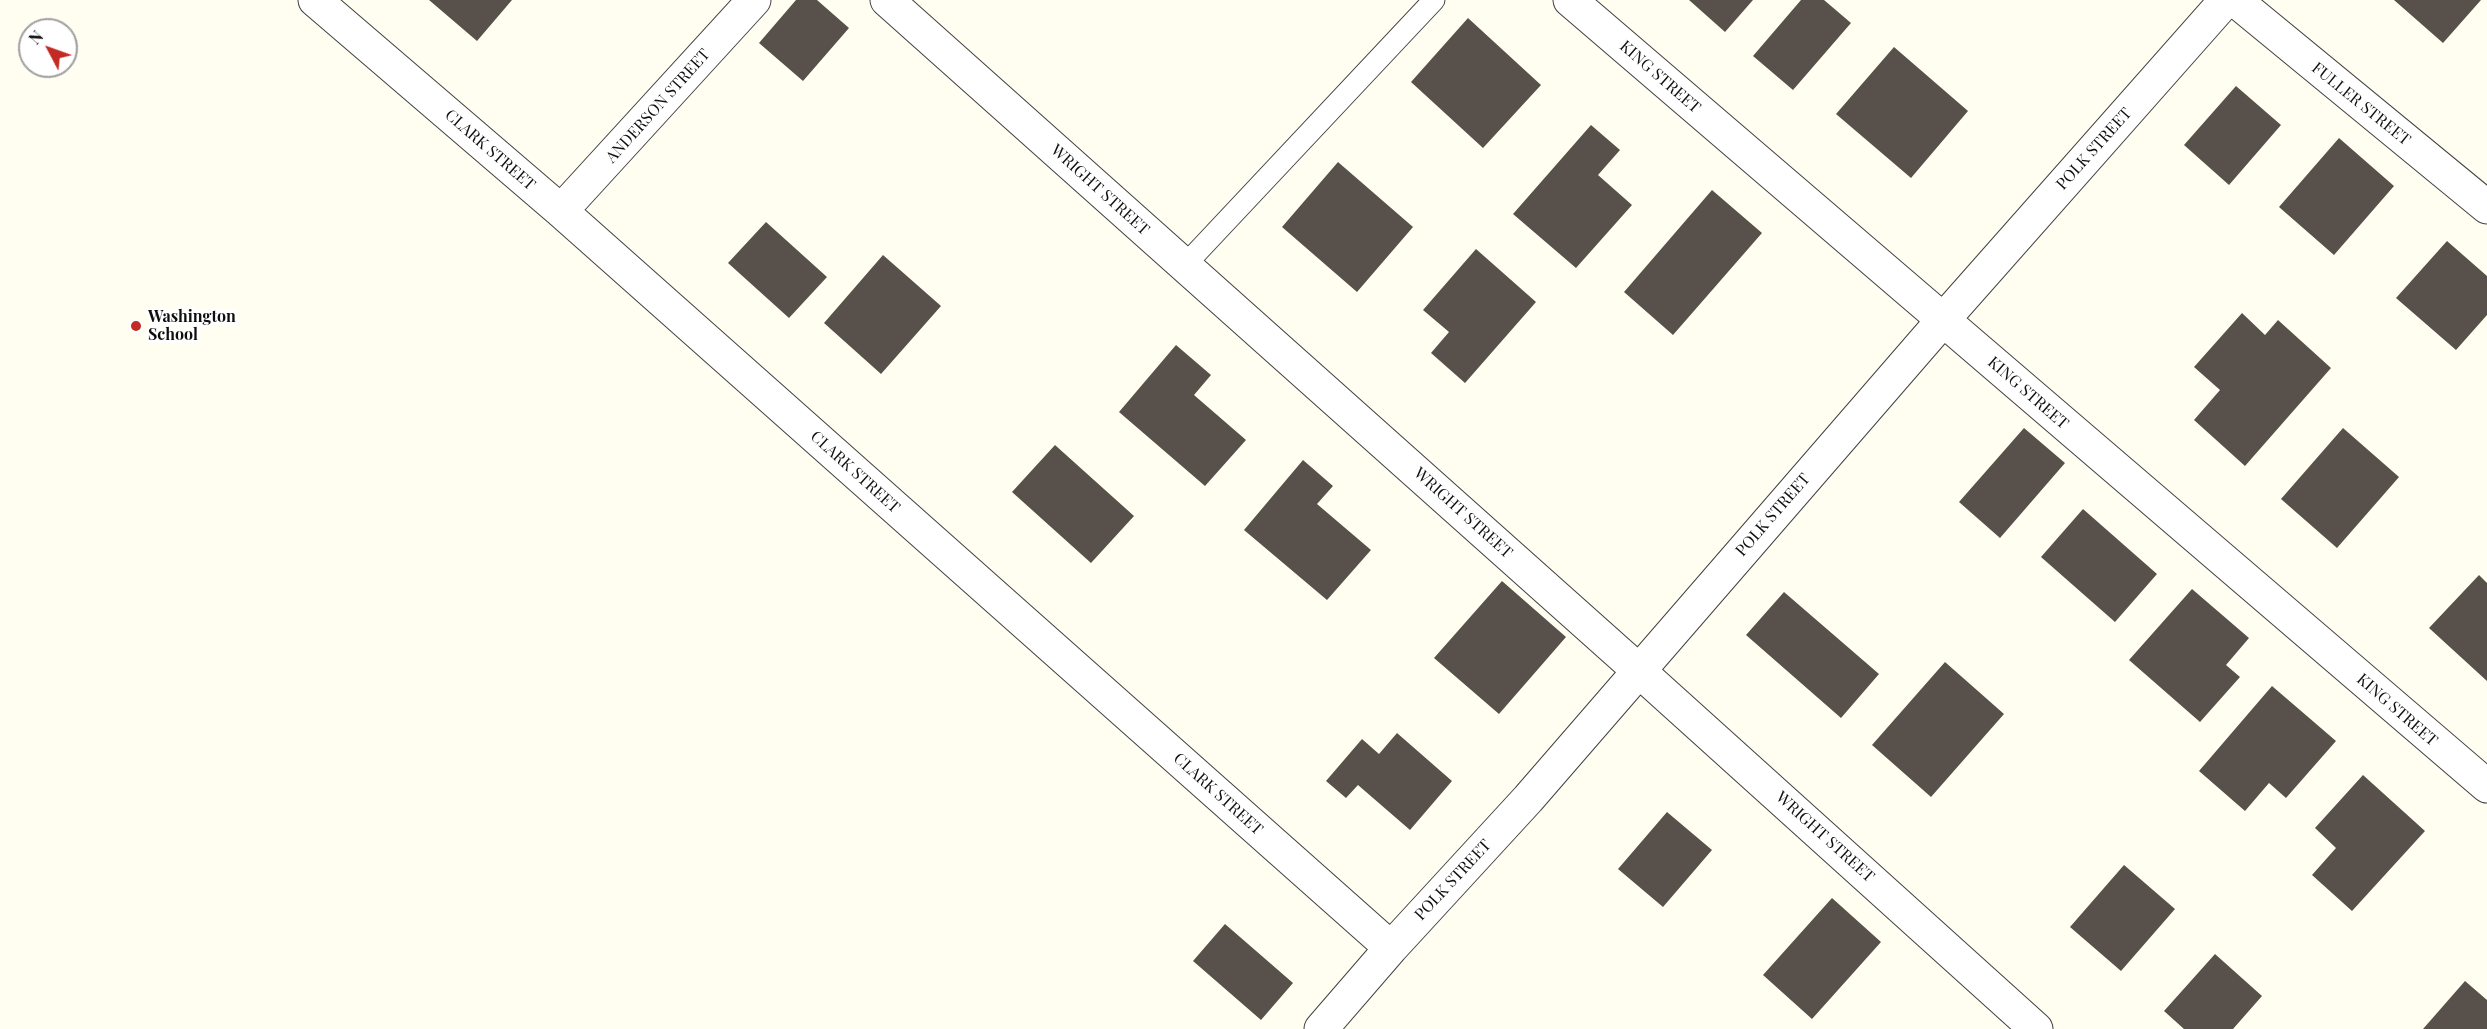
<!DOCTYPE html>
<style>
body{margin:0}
#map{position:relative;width:2487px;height:1029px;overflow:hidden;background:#fffef1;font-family:"Playfair Display",serif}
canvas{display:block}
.north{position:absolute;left:18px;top:18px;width:60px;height:60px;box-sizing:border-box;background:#fff;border:2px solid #9f9f9f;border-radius:50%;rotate:311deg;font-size:16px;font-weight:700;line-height:24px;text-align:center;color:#0f0f0f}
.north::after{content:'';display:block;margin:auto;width:21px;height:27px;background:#c32a23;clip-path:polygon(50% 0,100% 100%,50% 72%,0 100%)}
</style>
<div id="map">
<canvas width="2487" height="1029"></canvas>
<div class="north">N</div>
</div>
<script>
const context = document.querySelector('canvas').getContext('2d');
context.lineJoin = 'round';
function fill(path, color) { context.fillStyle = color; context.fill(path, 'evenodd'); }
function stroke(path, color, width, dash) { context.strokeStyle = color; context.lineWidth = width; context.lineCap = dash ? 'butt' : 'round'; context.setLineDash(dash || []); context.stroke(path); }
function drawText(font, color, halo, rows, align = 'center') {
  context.font = font + ' "Playfair Display",serif'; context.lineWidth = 6; context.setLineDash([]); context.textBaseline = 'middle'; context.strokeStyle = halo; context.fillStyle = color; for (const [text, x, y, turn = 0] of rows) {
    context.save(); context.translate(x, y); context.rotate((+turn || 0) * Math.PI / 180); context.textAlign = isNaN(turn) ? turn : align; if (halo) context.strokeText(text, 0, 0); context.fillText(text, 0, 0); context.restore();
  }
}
fill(new Path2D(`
 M429 0H512L477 41Z
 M796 0H817L849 28 803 81 759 43Z
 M1689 0H1753L1725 32Z
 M1801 0H1824L1851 23 1793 90 1753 56Z
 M2394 0H2481L2443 43Z
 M1468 18 1541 85 1483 148 1411 82Z
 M1894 47 1968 111 1911 178 1836 114Z
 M2236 86 2281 125 2229 185 2184 145Z
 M1591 125 1620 150 1598 175 1632 205 1576 268 1513 214Z
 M2339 138 2394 186 2334 255 2279 207Z
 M1338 162 1413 227 1357 292 1282 227Z
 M1712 190 1762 233 1673 335 1624 292Z
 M766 222 827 277 789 318 728 263Z
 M2447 241 2487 276V315L2456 350 2396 298Z
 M1476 249 1536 302 1465 383 1431 353 1449 332 1423 310Z
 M883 255 941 306 881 374 824 323Z
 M2242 313 2265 335 2278 320 2331 368 2245 466 2194 420 2220 390 2194 367Z
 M1176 345 1211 375 1194 395 1246 440 1205 486 1119 412Z
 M2024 428 2065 463 2000 538 1959 502Z
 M2343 428 2399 477 2337 548 2281 499Z
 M1055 445 1134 516 1091 563 1012 492Z
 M1303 460 1333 486 1317 504 1371 550 1327 600 1244 530Z
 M2083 509 2157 574 2115 622 2041 557Z
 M2479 575 2487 583V681L2429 628Z
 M1502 581 1566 637 1499 714 1434 658Z
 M2192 589 2249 638 2226 665 2240 677 2200 722 2129 660Z
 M1784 592 1879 674 1841 718 1746 635Z
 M1945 662 2004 714 1931 797 1872 745Z
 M2272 686 2336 741 2286 798 2269 783 2245 811 2199 771Z
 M1397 733 1452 781 1410 830 1358 785 1346 798 1326 781 1362 739 1379 754Z
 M2363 775 2425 831 2352 911 2312 875 2336 848 2315 828Z
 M1667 812 1712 850 1663 907 1618 869Z
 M2124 865 2175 909 2121 971 2070 927Z
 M1832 898 1881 942 1812 1019 1763 975Z
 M1225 924 1293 983 1261 1020 1193 961Z
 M2215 954 2262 996 2233 1029H2184L2164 1011Z
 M2465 981 2487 1000V1029H2423Z`), '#58514b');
const lane = new Path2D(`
 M1185 265 1434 0`);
const street = new Path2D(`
 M315 0 561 211 1391 948
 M887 0 1638 670 2036 1029
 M1570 0 2487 786
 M2235 0 2487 207
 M561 211 754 0
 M1321 1029 1391 948 1528 799 1943 320 2226 0`);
stroke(lane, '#424242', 23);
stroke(street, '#424242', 35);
stroke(lane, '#fff', 21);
stroke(street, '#fff', 33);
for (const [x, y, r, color] of [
 [136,326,6,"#c32a23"]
]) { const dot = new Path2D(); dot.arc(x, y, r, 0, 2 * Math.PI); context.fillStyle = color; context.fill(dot); stroke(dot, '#fff', 2); }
drawText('16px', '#0f0f0f', '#fff', [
 ["KING STREET",1660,77,41],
 ["FULLER STREET",2361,104,39],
 ["ANDERSON STREET",658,106,-48],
 ["POLK STREET",2094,149,-48],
 ["CLARK STREET",490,150,41],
 ["WRIGHT STREET",1100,190,42],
 ["KING STREET",2028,393,41],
 ["CLARK STREET",855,472,42],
 ["WRIGHT STREET",1463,513,42],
 ["POLK STREET",1773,515,-49],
 ["KING STREET",2397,710,41],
 ["CLARK STREET",1218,794,42],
 ["WRIGHT STREET",1825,837,42],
 ["POLK STREET",1453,880,-47]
]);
drawText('bold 16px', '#0f0f0f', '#fff', [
 ["Washington",148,317],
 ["School",148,335]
], 'left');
</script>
